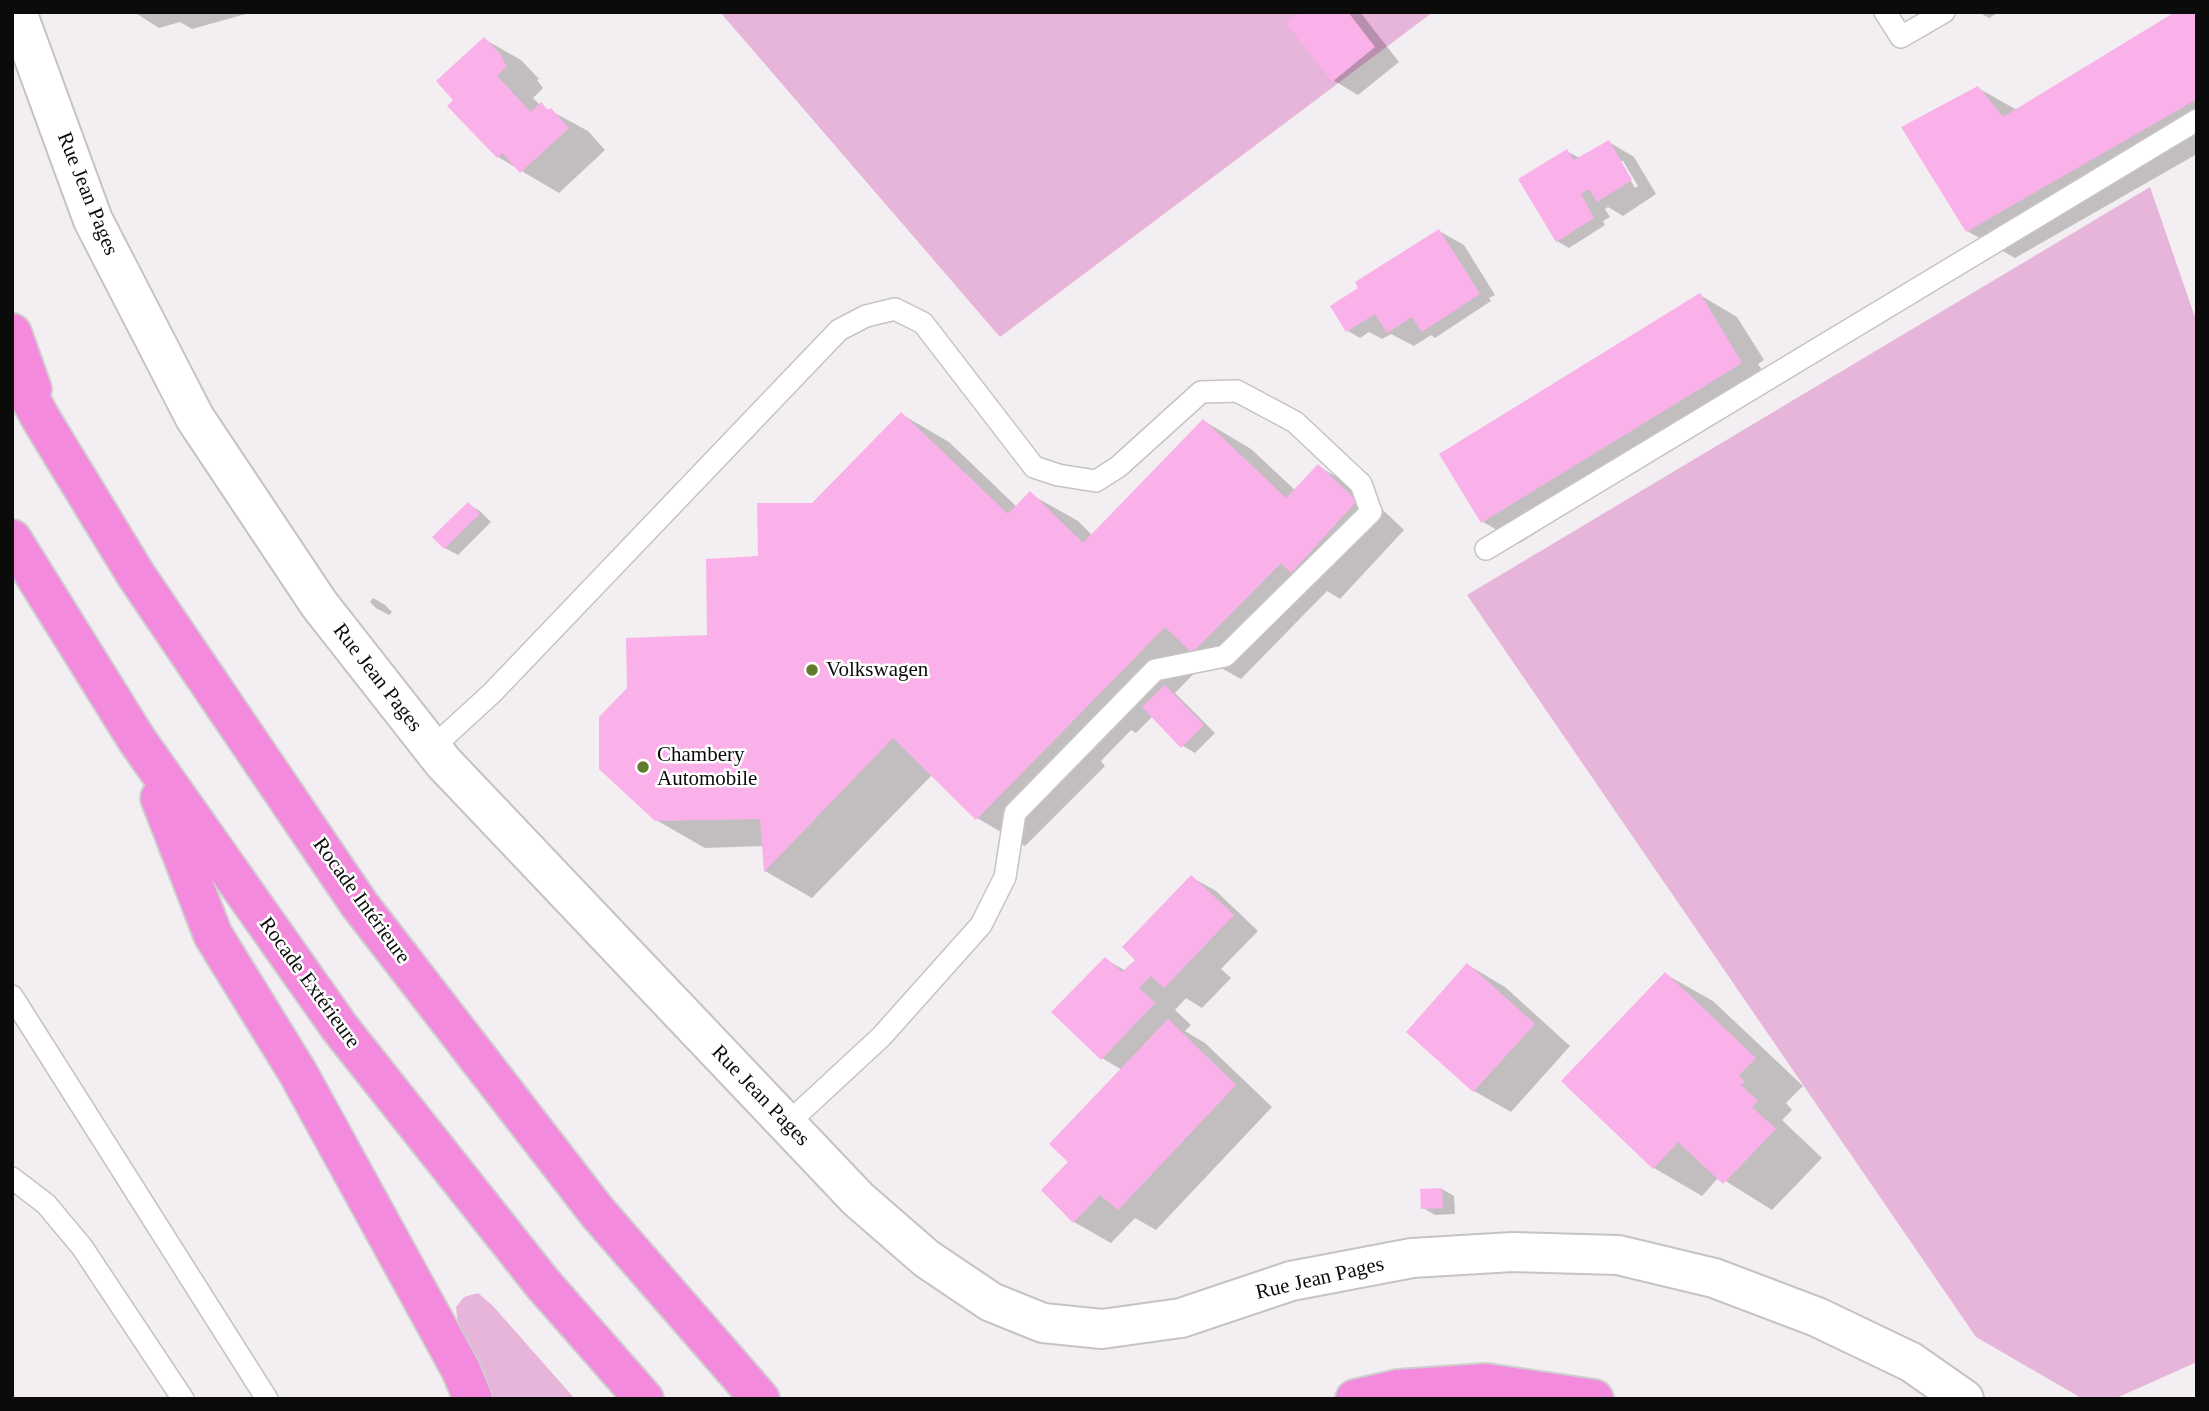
<!DOCTYPE html>
<meta charset="utf-8">
<style>
body{margin:0}
#map{position:relative;width:2209px;height:1411px;overflow:hidden;background:#f3eef1;font-family:Georgia,serif}
canvas{display:block}
.frame{position:absolute;inset:0;border:14px solid #0c0b0c;pointer-events:none}
</style>
<div id="map">
<canvas width="2209" height="1411"></canvas>
<div class="frame"></div>
</div>
<script>
const context = document.querySelector('canvas').getContext('2d');
context.lineJoin = 'round';
function fill(path, color) { context.fillStyle = color; context.fill(path, 'evenodd'); }
function stroke(path, color, width, dash) { context.strokeStyle = color; context.lineWidth = width; context.lineCap = dash ? 'butt' : 'round'; context.setLineDash(dash || []); context.stroke(path); }
function drawText(font, color, halo, rows, align = 'center') {
  context.font = font + ' Georgia,serif'; context.lineWidth = 5; context.setLineDash([]); context.textBaseline = 'middle'; context.strokeStyle = halo; context.fillStyle = color; for (const [text, x, y, turn = 0] of rows) {
    context.save(); context.translate(x, y); context.rotate((+turn || 0) * Math.PI / 180); context.textAlign = isNaN(turn) ? turn : align; if (halo) context.strokeText(text, 0, 0); context.fillText(text, 0, 0); context.restore();
  }
}
fill(new Path2D(`
 M720 12H1433L1000 337Z
 M2150 187 2197 323V1362L2114 1399H2083L1976 1337 1467 595Z
 M478 1293 493 1306 575 1399H492L458 1324 456 1307 464 1297Z`), '#e6b5d9');
fill(new Path2D(`
 M134 12H253L192 29 180 22 159 28Z
 M1303 12H1360L1399 62 1358 95 1333 80Z
 M1978 12H1999L1989 18Z
 M2197 12V154L2015 258 1967 231 1978 88 2017 110Z
 M484 39 521 60 539 79 537 80 543 88 533 98 540 105 588 131 605 150 559 193 498 157 456 100Z
 M1609 142 1634 157 1656 194 1623 216 1608 207 1605 209 1610 217 1603 221 1605 225 1569 248 1557 241 1567 151 1581 159ZM1619 161H1623L1638 186 1635 188Z
 M1439 231 1464 245 1495 295 1489 298 1491 301 1435 338 1431 335 1414 346 1391 334 1382 339 1369 332 1360 338 1348 331Z
 M1700 295 1737 317 1764 360 1758 364 1766 377 1642 454 1648 464 1628 476 1616 469 1536 519 1542 529 1520 543 1483 522Z
 M901 414 949 442 1017 507 1030 494 1078 521 1093 536 1204 421 1251 449 1295 490 1318 466 1366 494 1404 530 1340 599 1327 591 1241 679 1207 660 1175 693 1215 733 1195 753 1183 746 1153 716 1136 733 1131 730 1101 761 1105 766 1025 846 977 818 933 774 812 898 765 871 764 846 705 848 656 820 709 636 760 558Z
 M468 504 480 511 491 522 458 555 445 548 435 537Z
 M373 598 385 605 392 612 389 615 376 608 370 602Z
 M1191 877 1216 891 1258 931 1221 969 1231 978 1202 1008 1186 998 1175 1010 1191 1025 1185 1031 1205 1043 1272 1107 1156 1230 1135 1218 1111 1243 1074 1222 1043 1190 1070 1162 1122 1070 1102 1058 1105 959 1126 971 1137 960Z
 M1468 965 1505 987 1570 1046 1511 1112 1474 1091 1408 1032Z
 M1665 974 1713 1001 1803 1086 1786 1103 1792 1110 1782 1120 1822 1158 1772 1210 1719 1177 1702 1196 1654 1168 1563 1081Z
 M1442 1189 1454 1196 1455 1214 1435 1215 1423 1208Z`), '#0003');
fill(new Path2D(`
 M1300 12H1348L1375 47 1332 82 1286 23Z
 M2175 12H2197V99L1966 232 1901 127 1978 86 2003 117Z
 M484 37 503 57 501 58 507 66 497 76 531 112 541 102 548 110 551 108 569 128 520 173 502 153 497 158 447 106 453 100 436 81Z
 M1609 140 1632 180 1597 202 1589 189 1581 194 1594 218 1556 242 1518 179 1567 149 1574 160Z
 M1439 229 1480 294 1422 332 1412 317 1387 333 1375 314 1346 332 1330 306 1358 288 1355 282Z
 M1700 293 1742 363 1481 523 1439 454Z
 M901 412 1008 514 1030 491 1083 543 1203 419 1286 498 1318 464 1357 501 1291 573 1281 563 1192 653 1165 627 976 820 893 738 764 872 760 819 655 821 599 769V717L627 688 626 638 707 635 706 559 758 556 757 503H812Z
 M468 502 480 514 444 549 432 537Z
 M1165 685 1204 725 1181 748 1142 707Z
 M1191 875 1234 915 1164 988 1151 976 1139 988 1155 1003 1101 1060 1051 1012 1105 957 1122 972 1135 960 1122 947Z
 M1467 963 1535 1024 1473 1092 1406 1032Z
 M1665 972 1756 1058 1739 1075 1745 1082 1741 1085 1758 1101 1752 1107 1776 1129 1723 1184 1678 1142 1653 1169 1561 1081Z
 M1168 1019 1236 1085 1118 1210 1100 1195 1073 1223 1041 1190 1068 1162 1049 1144Z
 M1442 1188 1443 1208 1421 1209 1420 1189Z`), '#fab1e9');
const lane = new Path2D(`
 M1885 12 1901 37 1944 12
 M1486 549 2197 120
 M432 748 492 693 839 330 866 316 895 309 923 323 1034 467 1058 475 1096 481 1118 467 1201 392 1237 391 1295 422 1361 484 1371 512 1225 656 1155 670 1015 813 1005 877 981 925 881 1037 787 1124
 M12 996 267 1399
 M12 1178 46 1204 82 1247 183 1399`);
const street = new Path2D(`
 M17 12 93 220 195 418 319 604 443 762 858 1199 927 1259 991 1302 1043 1323 1102 1329 1181 1318 1291 1281 1412 1258 1512 1252 1618 1255 1714 1278 1817 1317 1911 1362 1964 1399`);
const highway = new Path2D(`
 M12 333 32 389
 M12 367 44 424 136 575 359 904 598 1213 760 1399
 M12 539 137 740 340 1028 543 1284 644 1399
 M160 798 213 935 298 1073 461 1370 473 1399
 M1355 1399 1398 1389 1486 1383 1594 1399`);
stroke(lane, '#c6c2c5', 24);
stroke(street, '#c6c2c5', 42);
stroke(highway, '#cecece', 42);
stroke(lane, '#fff', 21);
stroke(street, '#fff', 38);
stroke(highway, '#f48add', 38);
for (const [x, y, r, color] of [
 [812,670,7,"#617b2e"],
 [643,767,7,"#617b2e"]
]) { const dot = new Path2D(); dot.arc(x, y, r, 0, 2 * Math.PI); context.fillStyle = color; context.fill(dot); stroke(dot, '#fff', 2.5); }
drawText('21px', '#0c0b0c', '#fff', [
 ["Rue Jean Pages",87,194,68],
 ["Rue Jean Pages",377,678,52],
 ["Rocade Intérieure",361,901,54],
 ["Rocade Extérieure",309,983,54],
 ["Rue Jean Pages",760,1096,46],
 ["Rue Jean Pages",1320,1279,-13]
]);
drawText('21px', '#0c0b0c', '#fff', [
 ["Volkswagen",826,670],
 ["Chambery",657,755],
 ["Automobile",657,779]
], 'left');
</script>
